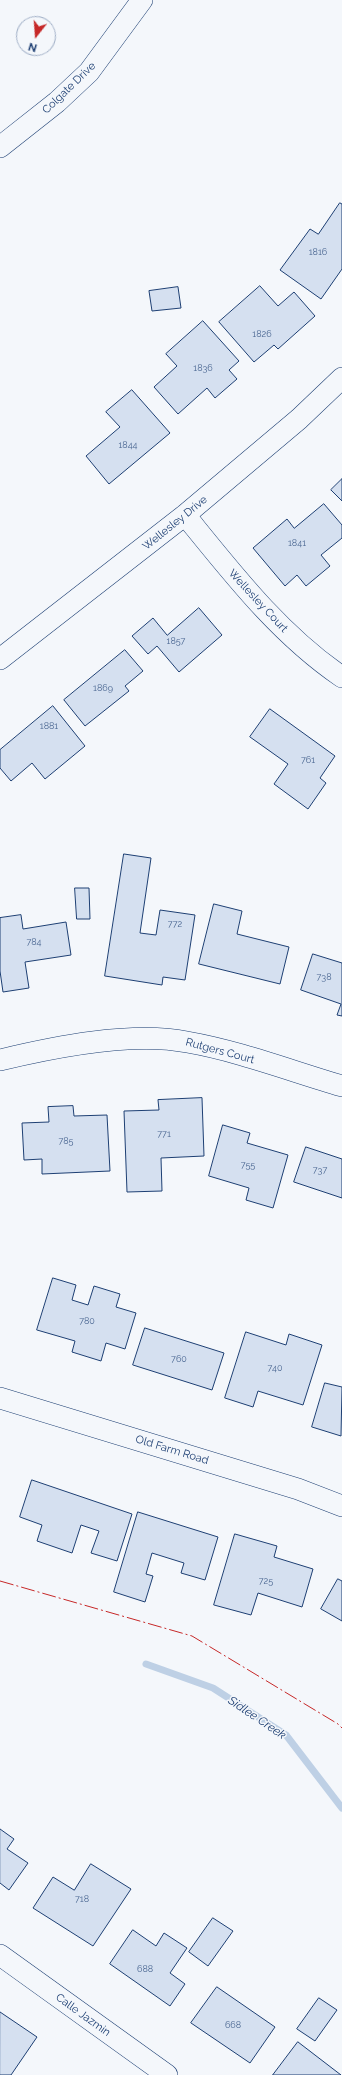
<!DOCTYPE html>
<style>
body{margin:0}
#map{position:relative;width:342px;height:2075px;overflow:hidden;background:#f4f7fb;font-family:Raleway,sans-serif}
canvas{display:block}
.north{position:absolute;left:16px;top:16px;width:40px;height:40px;box-sizing:border-box;background:#f4f7fb;border:1px solid #9eadc5;border-radius:50%;rotate:197deg;font-size:11px;font-weight:700;line-height:16px;text-align:center;color:#1d3f73}
.north::after{content:'';display:block;margin:auto;width:14px;height:18px;background:#c62828;clip-path:polygon(50% 0,100% 100%,50% 72%,0 100%)}
</style>
<div id="map">
<canvas width="342" height="2075"></canvas>
<div class="north">N</div>
</div>
<script>
const context = document.querySelector('canvas').getContext('2d');
context.lineJoin = 'round';
function stroke(path, color, width, dash) { context.strokeStyle = color; context.lineWidth = width; context.lineCap = dash ? 'butt' : 'round'; context.setLineDash(dash || []); context.stroke(path); }
function fill(path, color) { context.fillStyle = color; context.fill(path, 'evenodd'); }
function drawText(font, color, halo, rows, align = 'center') {
  context.font = font + ' Raleway,sans-serif'; context.lineWidth = 3; context.setLineDash([]); context.textBaseline = 'middle'; context.strokeStyle = halo; context.fillStyle = color; for (const [text, x, y, turn = 0] of rows) {
    context.save(); context.translate(x, y); context.rotate((+turn || 0) * Math.PI / 180); context.textAlign = isNaN(turn) ? turn : align; if (halo) context.strokeText(text, 0, 0); context.fillText(text, 0, 0); context.restore();
  }
}
stroke(new Path2D(`
 M146 1664 213 1688 286 1735 342 1808`), '#bed0e5', 7);
const building = new Path2D(`
 M340 203 342 204V269L321 299 280 270 310 229 318 234Z
 M260 286 278 306 294 292 315 316 278 349 274 345 254 362 219 322Z
 M178 287 181 308 152 311 149 291Z
 M203 321 239 361 229 370 237 379 215 398 207 388 178 414 154 387 177 366 166 354Z
 M132 390 170 433 109 484 86 456 120 427 106 412Z
 M342 479V501L331 490Z
 M324 504 342 525V538L321 555 330 566 306 586 297 575 285 586 253 548 287 519 294 528Z
 M199 608 222 635 179 672 157 646 148 654 132 636 153 618 167 635Z
 M125 650 143 671 125 686 129 691 85 726 64 700Z
 M53 706 85 746 45 779 32 763 11 781 0 768V750Z
 M270 709 335 756 320 778 326 783 308 809 274 784 288 764 250 737Z
 M124 854 151 858 140 933 156 935 160 910 195 915 185 980 163 977 162 985 105 976Z
 M75 888H89L90 919H77Z
 M214 904 242 911 237 934 289 947 280 984 199 964Z
 M21 915 23 929 66 922 71 955 25 962 29 988 3 992 0 971V918Z
 M313 954 342 963V1016L337 1015 341 1004 301 990Z
 M202 1098 204 1156 161 1158 162 1191 127 1192 124 1111 159 1110 158 1100Z
 M73 1106 74 1116 107 1115 110 1171 42 1174V1159L24 1160 22 1123 49 1122 48 1107Z
 M223 1125 250 1133 247 1143 288 1155 273 1208 246 1200 249 1188 209 1176Z
 M306 1147 342 1159V1198L294 1182Z
 M53 1278 76 1285 72 1300 88 1305 94 1286 120 1294 116 1307 136 1313 125 1349 106 1343 101 1361 72 1352 75 1341 37 1330Z
 M145 1328 224 1353 212 1390 133 1365Z
 M246 1332 286 1345 289 1334 322 1345 303 1405 258 1391 253 1407 225 1398Z
 M325 1383 342 1387 341 1436 312 1427Z
 M32 1480 132 1514 117 1561 91 1553 99 1531 81 1525 72 1553 37 1541 42 1525 20 1517Z
 M138 1512 218 1537 205 1580 181 1573 184 1563 152 1553 146 1574 153 1576 145 1602 114 1592Z
 M235 1534 277 1546 274 1557 313 1569 302 1607 258 1593 251 1615 214 1605Z
 M338 1579 342 1581V1621L321 1609Z
 M0 1829 14 1839 7 1849 28 1863 9 1890 0 1883Z
 M91 1864 131 1889 93 1946 33 1908 53 1877 74 1890Z
 M213 1918 233 1931 208 1966 189 1952Z
 M133 1930 156 1946 164 1933 187 1948 170 1973 185 1984 170 2006 110 1964Z
 M217 1987 275 2027 250 2063 191 2023Z
 M319 1998 337 2010 315 2041 297 2029Z
 M0 2012 37 2037 11 2075H0Z
 M298 2042 341 2075H273Z`);
fill(building, '#d5e0f0');
stroke(building, '#1d3f73', 1);
const street = new Path2D(`
 M0 147 57 102 89 72 142 0
 M185 515C233 574 279 634 342 677
 M0 659 185 515 299 419 342 378
 M0 1060C54 1047 132 1031 187 1042 239 1051 291 1071 342 1086
 M0 1398 298 1489 342 1506
 M0 1955 167 2075`);
stroke(street, '#1d3f73', 22);
stroke(street, '#f4f7fb', 21);
stroke(new Path2D(`
 M0 1581 192 1636 338 1724 342 1728`), '#c62828', 1, [14, 3, 2, 3]);
drawText('9px', '#4b6792', null, [
 ["1816",318,252],
 ["1826",262,334],
 ["1836",203,368],
 ["1844",128,445],
 ["1841",297,543],
 ["1857",176,641],
 ["1869",103,688],
 ["1881",49,726],
 ["761",308,760],
 ["772",175,924],
 ["784",34,942],
 ["738",324,977],
 ["771",164,1134],
 ["785",66,1141],
 ["755",248,1165],
 ["737",320,1170],
 ["780",87,1321],
 ["760",179,1359],
 ["740",275,1368],
 ["725",266,1581],
 ["718",82,1899],
 ["688",145,1969],
 ["668",233,2025]
]);
drawText('11px', '#1d3f73', '#f4f7fb', [
 ["Colgate Drive",69,88,-44],
 ["Wellesley Drive",175,523,-39],
 ["Wellesley Court",258,601,47],
 ["Rutgers Court",220,1051,15],
 ["Old Farm Road",172,1450,17],
 ["Calle Jazmin",83,2015,36]
]);
drawText('italic 12px', '#1d3f73', '#f4f7fb', [
 ["Sidlee Creek",257,1718,34]
]);
</script>
